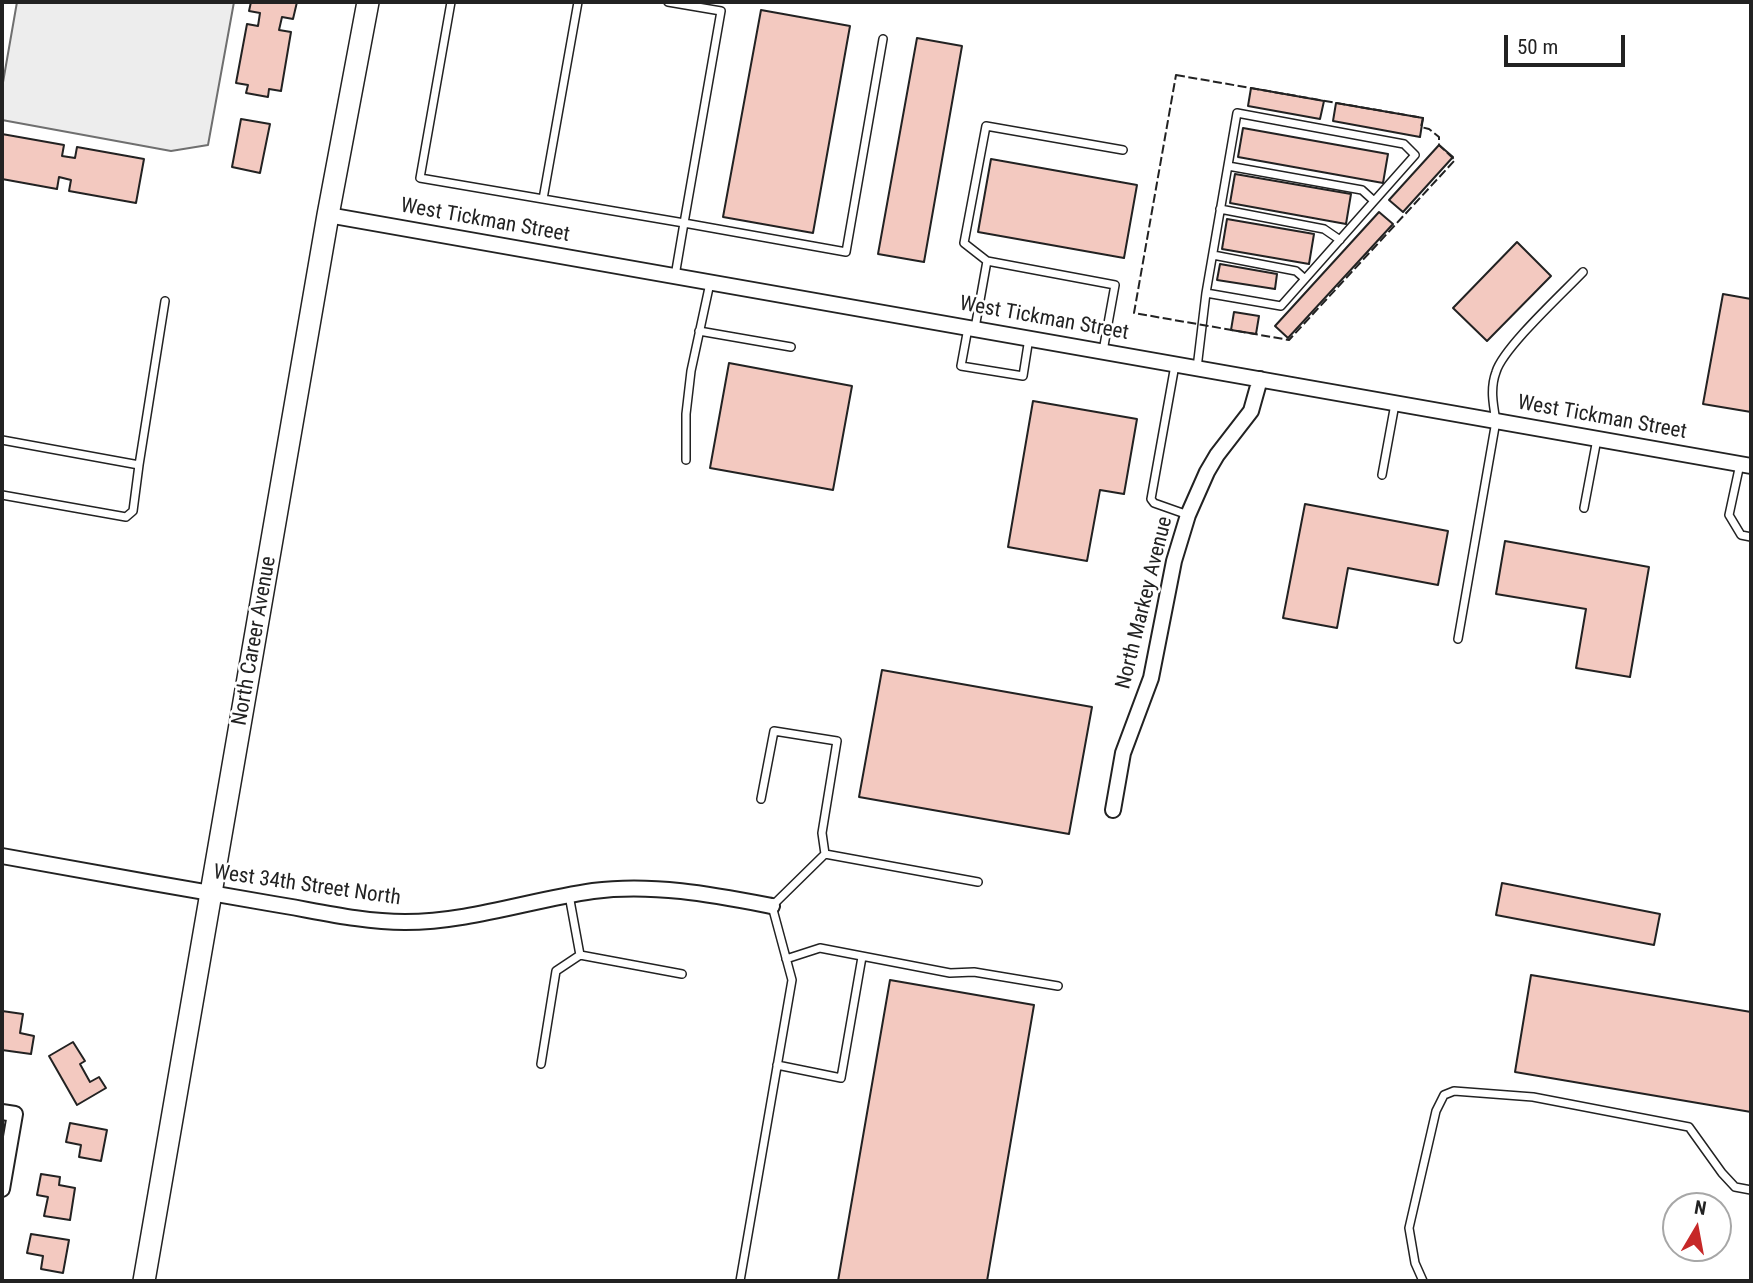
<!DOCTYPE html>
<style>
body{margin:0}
#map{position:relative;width:1753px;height:1283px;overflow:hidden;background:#fff;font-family:"Roboto Condensed",sans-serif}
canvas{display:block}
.frame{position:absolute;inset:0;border:4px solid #222;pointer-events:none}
.north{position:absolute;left:1662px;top:1192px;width:70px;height:70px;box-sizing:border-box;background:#fff;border:2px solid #a7a7a7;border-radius:50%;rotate:10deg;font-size:19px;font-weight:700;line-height:28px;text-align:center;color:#222}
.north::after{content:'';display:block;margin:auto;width:24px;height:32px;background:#c62828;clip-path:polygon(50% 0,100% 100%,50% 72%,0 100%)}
.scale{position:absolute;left:1504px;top:35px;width:121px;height:32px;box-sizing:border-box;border:4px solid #222;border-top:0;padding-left:9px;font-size:21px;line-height:24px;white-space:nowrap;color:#222;-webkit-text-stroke:5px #fff;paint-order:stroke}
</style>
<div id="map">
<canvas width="1753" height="1283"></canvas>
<div class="frame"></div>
<div class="north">N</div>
<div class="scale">50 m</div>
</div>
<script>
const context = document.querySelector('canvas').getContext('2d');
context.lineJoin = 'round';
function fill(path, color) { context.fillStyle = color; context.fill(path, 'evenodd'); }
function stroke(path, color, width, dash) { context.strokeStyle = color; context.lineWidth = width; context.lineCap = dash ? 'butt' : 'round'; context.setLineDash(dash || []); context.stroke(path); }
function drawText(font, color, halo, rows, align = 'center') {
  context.font = font + ' "Roboto Condensed",sans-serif'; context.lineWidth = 5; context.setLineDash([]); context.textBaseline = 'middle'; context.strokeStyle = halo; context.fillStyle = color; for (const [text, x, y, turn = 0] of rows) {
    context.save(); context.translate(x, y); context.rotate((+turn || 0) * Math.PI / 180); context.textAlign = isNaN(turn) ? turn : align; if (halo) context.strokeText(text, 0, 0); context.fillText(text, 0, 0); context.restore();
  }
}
const parking = new Path2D(`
 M17 2H234L208 145 171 151 2 120V88Z`);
fill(parking, '#ededed');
stroke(parking, '#6f6f6f', 2);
const building = new Path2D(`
 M251 2H297L293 19 282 17 279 30 291 32 281 91 269 89 268 97 246 93 248 85 236 83 247 24 258 26 260 13 249 11Z
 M761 10 850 26 813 233 723 217Z
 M917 38 962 46 924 262 878 254Z
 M1251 88 1324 101 1320 119 1248 106Z
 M1336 103 1423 118 1420 137 1333 121Z
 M241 119 270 124 260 173 232 167Z
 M1243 128 1388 154 1383 183 1238 157Z
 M2 134 64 145 62 156 75 158 77 147 144 159 136 203 69 191 71 180 59 177 57 189 2 179Z
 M1439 145 1453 157 1403 212 1389 200Z
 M991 159 1137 185 1124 258 978 232Z
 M1235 174 1351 194 1346 224 1230 203Z
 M1379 212 1393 224 1288 338 1275 326Z
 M1227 219 1314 234 1309 264 1222 249Z
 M1517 242 1551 276 1487 341 1453 308Z
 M1220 264 1277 274 1275 289 1217 280Z
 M1723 294 1751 299V412L1703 404Z
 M1234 312 1259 316 1256 334 1231 330Z
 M729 363 852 386 833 490 710 468Z
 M1033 401 1137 419 1124 494 1100 490 1087 561 1008 547Z
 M1305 504 1448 531 1438 585 1348 568 1337 628 1283 618Z
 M1505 541 1649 567 1630 677 1576 668 1586 609 1496 594Z
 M882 670 1092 707 1069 834 859 797Z
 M1502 883 1660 914 1654 945 1496 915Z
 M1531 975 1751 1012V1112L1515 1072Z
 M890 980 1034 1005 987 1281H838Z
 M2 1011 23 1014 20 1033 34 1036 31 1054 2 1050Z
 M73 1042 85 1061 80 1064 90 1082 99 1077 106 1088 77 1105 49 1056Z
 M70 1123 107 1130 101 1161 79 1157 81 1145 66 1142Z
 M41 1174 60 1177 59 1185 75 1188 70 1220 44 1216 48 1197 37 1195Z
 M31 1234 69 1240 63 1273 41 1269 43 1256 27 1253Z`);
fill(building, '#f3c9c0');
stroke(building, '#222', 2);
const lane = new Path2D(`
 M451 2 420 178 543 199 578 2
 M1228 166 1362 190 1374 201
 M543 199 684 223 721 11 668 2
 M1220 209 1324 229 1340 240
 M1213 255 1296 271 1305 279
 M987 261 964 243 986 126 1123 150
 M675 276 684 223 846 252 883 39
 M968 328 961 366 1023 376 1029 338
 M975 328 987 261 1115 285 1103 351
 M699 331 791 347
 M1175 365 1151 499 1154 503 1188 515
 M1197 368 1206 293 1237 113 1404 144 1415 155 1281 306 1206 293
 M2 440 139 465 165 301
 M686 460V414L691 371 710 283
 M1740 464 1729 515 1741 535 1751 537
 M1382 475 1395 404
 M2 495 126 517 133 511 139 465
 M1584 508 1597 439
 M1458 639 1496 421C1493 404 1490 388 1496 372 1503 348 1563 293 1583 272
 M761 799 774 731 837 741 822 833 825 854
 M580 955 682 974
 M786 959 820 948 950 973 974 972 1058 986
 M541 1064 556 971 580 955 569 895
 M777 1065 841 1078 862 957
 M740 1281 792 980 772 906 825 854 978 882
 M1423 1281 1415 1263 1409 1228 1436 1111 1444 1095 1454 1091 1533 1097 1689 1127 1722 1173 1735 1187 1751 1190`);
const street = new Path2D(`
 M328 215 1751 466
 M1113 810 1123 753 1151 678 1174 561 1188 515 1207 472 1217 455 1251 411 1260 379
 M2 856C91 872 179 888 268 903 313 910 359 922 405 922 469 922 530 900 593 891 653 883 714 895 772 906
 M2 1112 15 1114 2 1189`);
const secondary = new Path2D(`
 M144 1281 328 215 368 2`);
stroke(lane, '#222', 10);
stroke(street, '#222', 18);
stroke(secondary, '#222', 24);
stroke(lane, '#fff', 7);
stroke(street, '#fff', 14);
stroke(secondary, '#fff', 21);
stroke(new Path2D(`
 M1176 75 1423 118 1421 127 1429 129 1439 137V145L1455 160 1289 340 1134 313Z`), '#222', 2, [9, 3.5]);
drawText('21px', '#222', '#fff', [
 ["West Tickman Street",485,221,10],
 ["West Tickman Street",1044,319,10],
 ["West Tickman Street",1602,418,10],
 ["North Markey Avenue",1145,603,-76],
 ["North Career Avenue",255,641,-80],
 ["West 34th Street North",307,886,8]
]);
</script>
